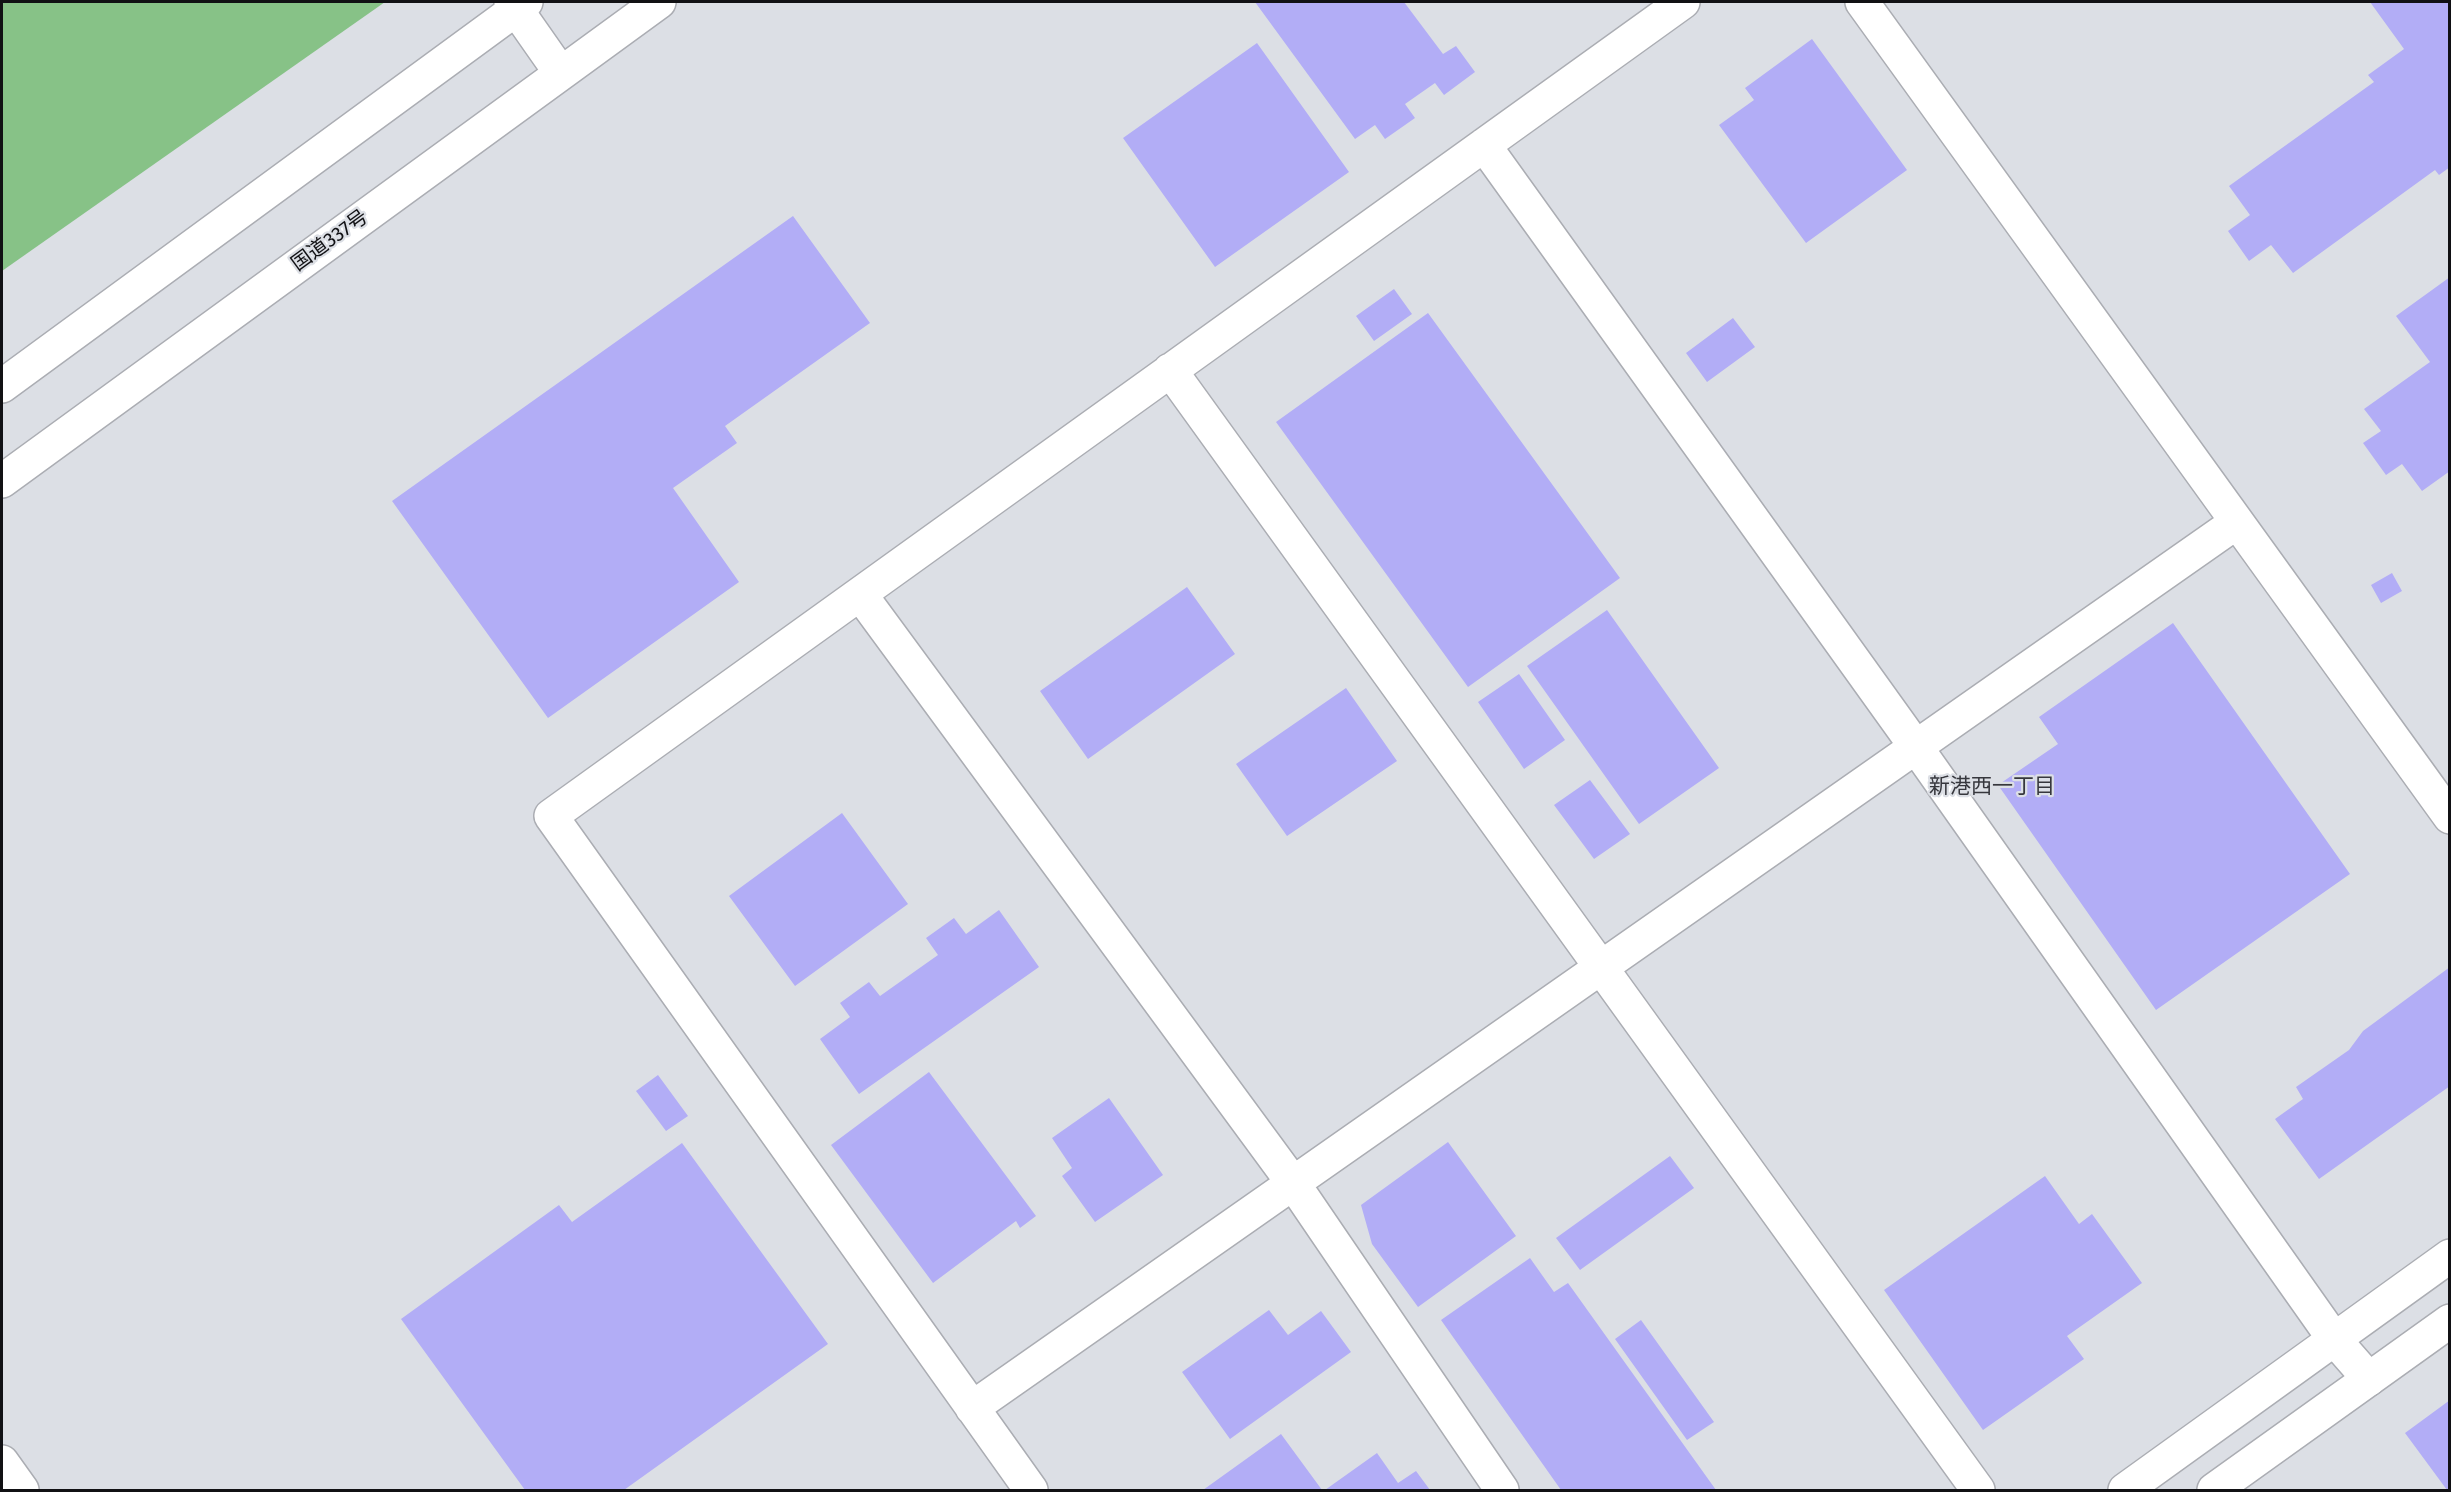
<!DOCTYPE html>
<meta charset="utf-8">
<style>
body{margin:0}
#map{position:relative;width:2451px;height:1492px;overflow:hidden;background:#dcdfe5;font-family:"Fira Sans",sans-serif}
canvas{display:block}
.frame{position:absolute;inset:0;border:3px solid #111114;pointer-events:none}
</style>
<div id="map">
<canvas width="2451" height="1492"></canvas>
<div class="frame"></div>
</div>
<script>
const context = document.querySelector('canvas').getContext('2d');
context.lineJoin = 'round';
function fill(path, color) { context.fillStyle = color; context.fill(path, 'evenodd'); }
function stroke(path, color, width, dash) { context.strokeStyle = color; context.lineWidth = width; context.lineCap = dash ? 'butt' : 'round'; context.setLineDash(dash || []); context.stroke(path); }
function drawText(font, color, halo, rows, align = 'center') {
  context.font = font + ' "Fira Sans","Noto Sans JP",sans-serif'; context.lineWidth = 4.5; context.setLineDash([]); context.textBaseline = 'middle'; context.strokeStyle = halo; context.fillStyle = color; for (const [text, x, y, turn = 0] of rows) {
    context.save(); context.translate(x, y); context.rotate((+turn || 0) * Math.PI / 180); context.textAlign = isNaN(turn) ? turn : align; if (halo) context.strokeText(text, 0, 0); context.fillText(text, 0, 0); context.restore();
  }
}
fill(new Path2D(`
 M2 2H385L2 271Z`), '#87c287');
fill(new Path2D(`
 M1255 2H1404L1443 54 1456 46 1475 72 1444 95 1435 83 1405 104 1415 118 1385 139 1375 125 1355 139Z
 M2370 2H2450V167L2439 175 2435 170 2293 273 2271 245 2249 261 2228 231 2250 215 2229 186 2374 82 2368 75 2404 49Z
 M1812 39 1907 170 1806 243 1719 125 1754 100 1745 88Z
 M1257 43 1349 172 1215 267 1123 138Z
 M793 216 870 323 725 426 737 443 673 488 739 582 548 718 392 501Z
 M2450 277V471L2422 491 2402 464 2386 475 2363 443 2381 431 2364 409 2430 362 2396 316Z
 M1394 289 1412 314 1374 341 1356 316Z
 M1428 313 1620 578 1468 687 1276 422Z
 M1733 318 1755 347 1707 382 1686 353Z
 M2392 573 2402 591 2381 603 2371 585Z
 M1187 587 1235 654 1088 759 1040 691Z
 M1607 610 1719 768 1639 824 1527 666Z
 M2173 623 2350 874 2156 1010 1998 785 2058 744 2039 717Z
 M1519 674 1565 740 1524 769 1478 702Z
 M1346 688 1397 761 1287 836 1236 764Z
 M1590 780 1630 834 1594 859 1554 805Z
 M842 813 908 904 795 986 729 896Z
 M999 910 1039 967 859 1094 820 1039 850 1017 840 1003 869 982 880 996 938 955 926 938 954 918 966 934Z
 M2450 967V1086L2319 1179 2275 1119 2303 1099 2296 1087 2349 1050 2363 1031Z
 M929 1072 1036 1216 1020 1228 1016 1221 933 1283 831 1145Z
 M658 1075 688 1116 666 1131 636 1091Z
 M1109 1098 1163 1175 1095 1222 1062 1176 1072 1168 1052 1138Z
 M1448 1142 1516 1236 1418 1307 1372 1244 1361 1205Z
 M682 1143 828 1344 624 1490H525L401 1319 559 1205 572 1222Z
 M1670 1156 1694 1188 1580 1270 1556 1238Z
 M2045 1176 2079 1224 2092 1214 2142 1283 2067 1336 2084 1359 1983 1430 1884 1290Z
 M1530 1258 1554 1292 1568 1283 1716 1490H1561L1441 1320Z
 M1269 1310 1288 1335 1321 1311 1351 1352 1230 1439 1182 1372Z
 M1641 1320 1714 1422 1687 1440 1615 1339Z
 M2450 1400V1490H2447L2405 1433Z
 M1281 1434 1322 1490H1203Z
 M1377 1453 1398 1483 1416 1471 1430 1490H1325Z`), '#b2adf6');
const street = new Path2D(`
 M511 2 560 72
 M1862 2 2450 817
 M1484 145 1916 747 2334 1339 2369 1379
 M1170 370 1978 1490
 M860 594 1293 1183 1502 1490
 M972 1408 2237 522
 M1031 1490 551 816 1683 2`);
const secondary = new Path2D(`
 M2 1462 22 1490
 M2125 1490 2450 1256
 M2214 1490 2450 1321`);
const highway = new Path2D(`
 M2 386 526 2
 M2 481 659 2`);
stroke(street, '#abadb3', 36);
stroke(secondary, '#abadb3', 36);
stroke(highway, '#abadb3', 36);
stroke(street, '#fff', 33);
stroke(secondary, '#fff', 33);
stroke(highway, '#fff', 33);
drawText('20px', '#111114', '#dcdfe5', [
 ["国道337号",330,241,-36]
]);
drawText('21px', '#36373d', '#dcdfe5', [
 ["新港西一丁目",1992,787]
]);
</script>
